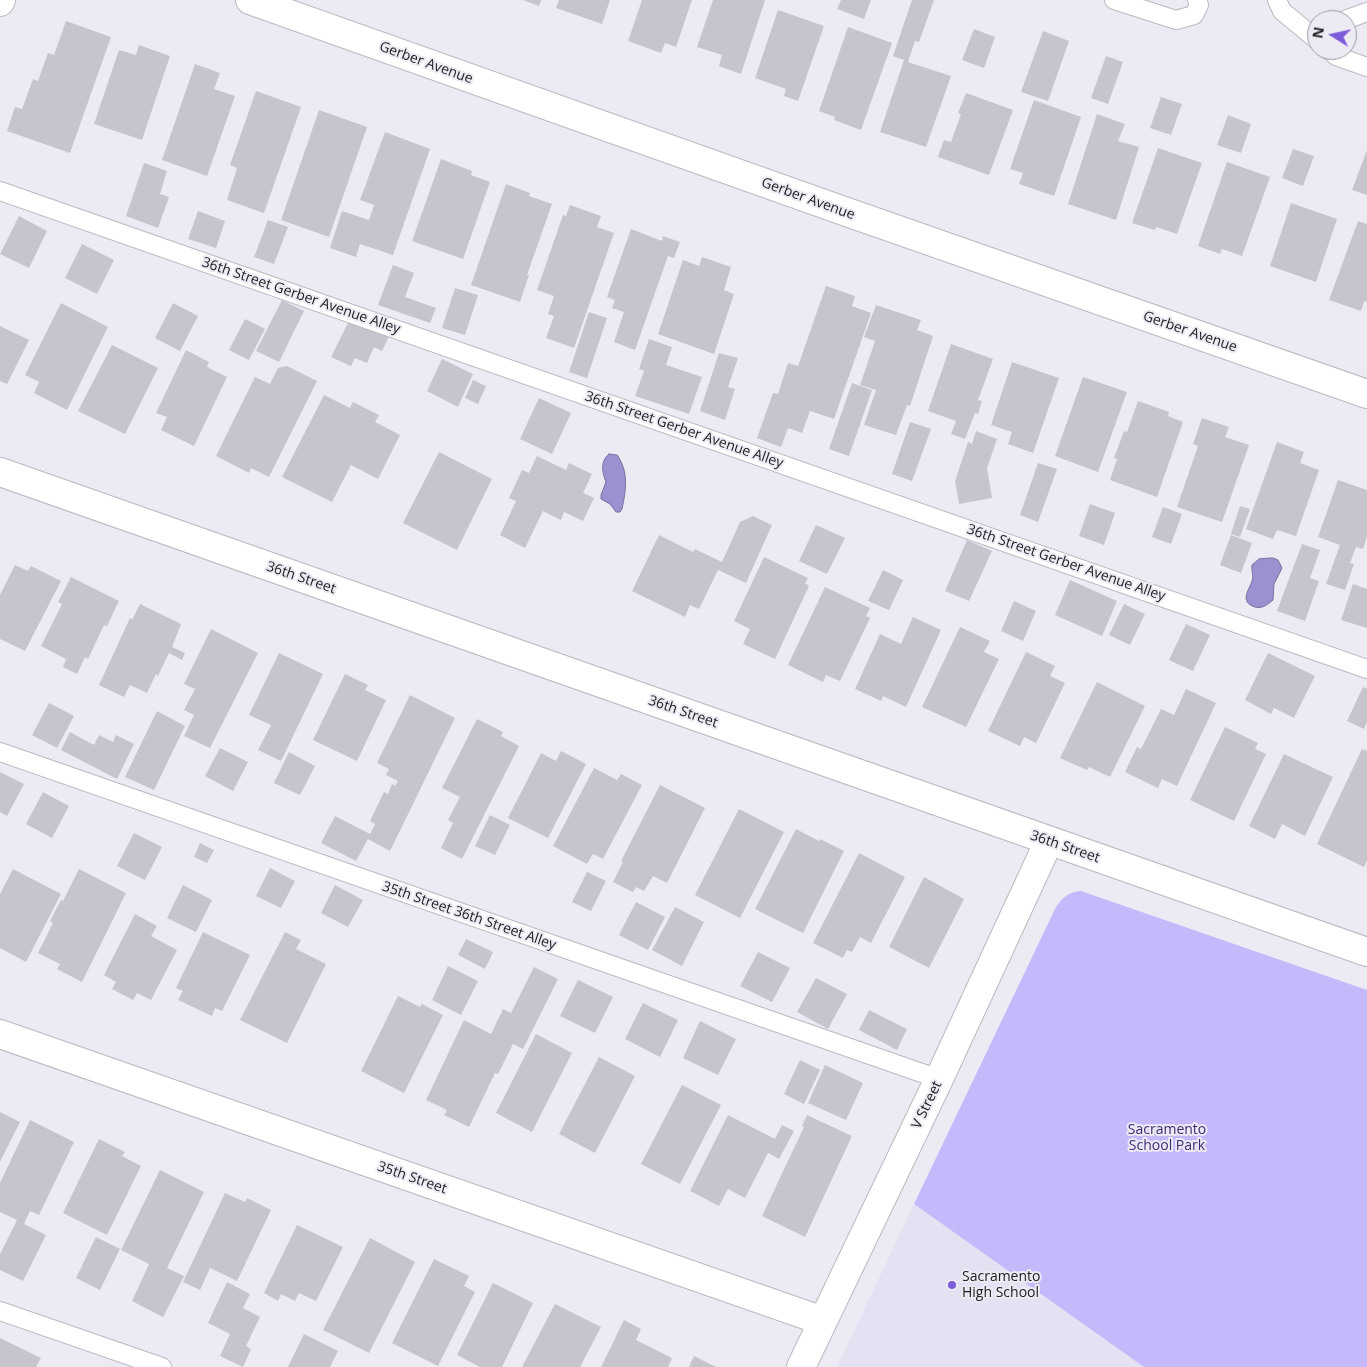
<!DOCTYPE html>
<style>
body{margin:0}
#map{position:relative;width:1367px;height:1367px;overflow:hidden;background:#ecebf4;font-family:"Open Sans",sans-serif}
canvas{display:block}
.north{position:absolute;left:1307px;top:10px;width:50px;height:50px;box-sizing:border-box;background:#ecebf4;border:1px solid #9b9aa1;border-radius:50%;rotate:280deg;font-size:14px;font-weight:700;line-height:20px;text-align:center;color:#212124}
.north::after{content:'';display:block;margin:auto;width:18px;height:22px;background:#7f5dd8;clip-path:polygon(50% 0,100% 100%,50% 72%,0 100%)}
</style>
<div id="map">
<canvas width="1367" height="1367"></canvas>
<div class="north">N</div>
</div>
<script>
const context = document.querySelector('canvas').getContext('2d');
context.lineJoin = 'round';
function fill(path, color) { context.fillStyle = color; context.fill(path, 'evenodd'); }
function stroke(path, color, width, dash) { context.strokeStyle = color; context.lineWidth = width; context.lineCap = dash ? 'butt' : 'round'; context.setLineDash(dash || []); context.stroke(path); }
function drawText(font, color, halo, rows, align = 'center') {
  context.font = font + ' "Open Sans",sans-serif'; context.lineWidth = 4; context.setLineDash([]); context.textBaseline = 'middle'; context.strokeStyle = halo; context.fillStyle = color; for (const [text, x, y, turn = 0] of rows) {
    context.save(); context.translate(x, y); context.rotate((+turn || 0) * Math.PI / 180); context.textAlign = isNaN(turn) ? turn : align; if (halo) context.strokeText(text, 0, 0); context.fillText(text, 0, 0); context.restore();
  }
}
fill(new Path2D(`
 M914 1204 1144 1367H837Z`), '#e3e1f2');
fill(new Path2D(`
 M1081 891 1367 990V1367H1144L914 1204 1056 907C1063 897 1069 892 1081 891Z`), '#c5b9fb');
const water = new Path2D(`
 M609 454 617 455C629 471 626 491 622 509L620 512H616L610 504 601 499V495L606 482C602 472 600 461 609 454Z
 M1273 558 1278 560 1282 568 1274 584 1273 600C1267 605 1262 609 1255 607 1239 602 1249 590 1252 581 1254 575 1251 570 1252 565L1259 559Z`);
fill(water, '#9d90d0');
stroke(water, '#786f9c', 1);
fill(new Path2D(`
 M523 0H541L539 6Z
 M559 0H610L602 24 556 8Z
 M642 0H692L676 47 665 43 661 53 628 41Z
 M713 0H765L741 74 719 66 722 55 697 47Z
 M841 0H871L864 19 837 9Z
 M912 0H934L919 42 915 41 908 62 951 76 926 147 880 132 904 60 893 56Z
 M778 10 824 26 798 101 784 96 786 89 755 78Z
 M66 21 111 37 70 153 7 131 15 107 22 109 33 79 38 81 48 53 54 55Z
 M848 27 892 43 861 130 834 120 835 117 819 111Z
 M974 29 995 37 984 68 962 60Z
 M1043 31 1069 41 1048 101 1021 92Z
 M139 45 170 56 142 140 94 124 119 50 136 55Z
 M1106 56 1123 62 1108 104 1091 98Z
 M195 64 220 73 214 89 235 96 207 176 162 160Z
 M256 91 301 107 264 213 227 200 237 168 230 165Z
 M966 93 1013 110 989 175 938 157 944 140 951 142 961 114 958 113Z
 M1161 97 1182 104 1171 135 1150 128Z
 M1034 100 1081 117 1054 196 1019 184 1023 173 1010 169Z
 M319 110 367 127 329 237 281 220Z
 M1097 114 1125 124 1118 141 1139 147 1116 220 1068 204Z
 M1228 115 1251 124 1241 153 1217 145Z
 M385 132 430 149 393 255 360 244 356 257 330 248 342 211 369 220 374 205 360 200Z
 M1158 148 1202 163 1177 234 1156 227 1155 230 1132 223Z
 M1293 149 1314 156 1303 186 1282 178Z
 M1367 150V195L1352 190Z
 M441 159 472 171 471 175 490 182 463 259 412 241Z
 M1227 162 1270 177 1242 256 1222 249 1220 254 1198 246Z
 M144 163 167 171 160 194 169 197 158 228 126 216Z
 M506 184 530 193 529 196 552 204 527 275H529L520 302 471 285Z
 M1291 203 1337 219 1316 282 1270 266Z
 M570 205 601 216 597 227 614 233 574 348 546 338 554 316 548 314 554 296 537 290 563 215 566 216Z
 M198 211 225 221 216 248 188 239Z
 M19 216 47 231 29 268 0 254Z
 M268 220 288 227 274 264 254 257Z
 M1358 221 1367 224V302L1364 301 1361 311 1329 300Z
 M631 229 662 241 663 236 680 242 674 258 668 256 635 350 614 342 624 312 612 308 615 300 607 297Z
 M82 244 114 260 97 294 65 278Z
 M702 257 731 267 724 290 734 294 714 354 658 334 683 260 699 266Z
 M393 265 414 273 405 297 436 308 430 323 378 305Z
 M826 286 855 296 852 306 871 313 834 419 810 411 802 433 788 428 781 447 757 438 773 393 778 394 788 363 798 366Z
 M455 288 478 295 465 335 442 328Z
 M282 300 304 311 279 362 256 351Z
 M61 303 108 327 67 410 34 393 39 382 25 375Z
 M173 303 198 316 180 351 155 338Z
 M876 305 921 320 917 330 933 336 910 406 907 405 896 435 864 425 876 390 860 385 875 341 864 337Z
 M589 312 607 318 587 378 569 372Z
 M351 317 389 336 382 351 374 347 367 363 355 358 351 366 331 357Z
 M245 319 265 329 249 360 229 350Z
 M0 326 29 340 7 384 0 381Z
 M649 339 672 347 666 365 702 377 689 414 635 396 644 371 639 369Z
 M951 344 993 359 978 400 982 401 978 414 975 413 965 439 951 434 956 421 928 411Z
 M112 345 158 368 125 434 78 411Z
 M186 350 209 362 207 367 227 377 194 446 161 430 167 417 156 413Z
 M719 353 738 358 728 387 735 389 725 420 700 411Z
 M442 359 473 374 458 407 427 391Z
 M1012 362 1059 378 1033 453 1008 444 1012 432 991 425Z
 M287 366 317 381 269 477 251 468 249 473 216 456 255 377 270 384 278 368Z
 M1083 377 1127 392 1098 472 1055 456Z
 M473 380 486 386 478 404 465 398Z
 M852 383 872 390 849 456 829 449Z
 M324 395 350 408 353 402 379 415 375 422 400 435 378 479 351 465 332 502 282 477Z
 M539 398 571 413 552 454 520 439Z
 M1138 401 1169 412 1168 416 1183 422 1157 497 1110 480 1117 459 1114 458 1124 431 1127 432Z
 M1202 418 1229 427 1225 437 1249 445 1222 522 1177 507 1198 446 1193 444Z
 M910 422 931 429 912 481 892 474Z
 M976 431 997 439 987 468 992 498 959 504 955 481 968 442 972 444Z
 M1277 442 1304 452 1300 463 1319 470 1296 536 1277 530 1273 539 1246 529Z
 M439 452 492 479 457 550 403 523Z
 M537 456 566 470 569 463 592 474 583 493 594 498 583 521 564 512 561 520 543 511 525 548 500 535 516 501 509 498 522 470 529 473Z
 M1038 463 1057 469 1038 522 1020 515Z
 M1338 480 1367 490V536L1363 549 1356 547 1350 563 1354 564 1345 590 1326 584 1340 545 1318 537Z
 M1090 504 1115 513 1104 545 1079 536Z
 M1240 506 1250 509 1240 537 1231 534Z
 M1163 507 1182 514 1171 544 1152 537Z
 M753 516 772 525 746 583 718 570 699 609 690 605 685 617 632 591 659 535 693 552 695 549 722 562 740 522Z
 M816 525 845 538 827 574 799 561Z
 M1231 535 1252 543 1241 573 1220 565Z
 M967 540 992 551 969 601 945 591Z
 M1302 544 1320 550 1310 578 1319 581 1305 621 1277 611Z
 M764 557 808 578 805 583 809 586 775 659 743 644 750 629 734 621Z
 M15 565 28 571 31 566 61 581 25 651 0 639V595Z
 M883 570 903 580 889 610 868 601Z
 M71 577 119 601 107 626 104 625 88 659 85 657 77 674 63 667 66 659 41 646 62 604 58 602Z
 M1070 580 1117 601 1102 636 1055 615Z
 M1353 584 1367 589V628L1341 620Z
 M825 587 870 608 866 616 870 618 840 681 826 675 823 682 788 665Z
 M1014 601 1036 611 1023 641 1001 631Z
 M140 604 181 624 172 647 185 653 182 660 169 653 158 676 156 674 147 693 130 685 124 697 99 685 130 618 132 620Z
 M1124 604 1145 614 1130 645 1109 635Z
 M913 617 941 630 906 707 883 696 881 701 855 689 880 634 901 644Z
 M1186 624 1210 635 1193 671 1169 660Z
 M960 627 990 641 984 652 999 659 966 727 922 707Z
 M211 629 258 653 210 748 184 736 194 715 184 710 195 689 184 684Z
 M1026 652 1055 666 1050 676 1065 683 1036 743 1024 737 1020 746 988 731Z
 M279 653 323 674 281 761 258 750 271 725 249 715Z
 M1268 653 1315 676 1294 718 1274 708 1271 714 1245 700Z
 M345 674 368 685 365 690 386 700 357 761 313 740Z
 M1097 682 1145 706 1110 777 1089 767 1087 770 1060 758Z
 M1363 687 1367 689V722L1364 729 1347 721Z
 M1186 689 1216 703 1177 786 1162 779 1158 788 1125 772 1137 747 1141 749 1161 709 1174 715Z
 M410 695 455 718 390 851 368 839 356 861 321 843 335 816 370 834 375 824 370 821 384 792 388 794 392 784 395 786 398 781 386 775 389 769 377 763Z
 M49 703 74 716 57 748 32 735Z
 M157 711 185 726 154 790 125 777Z
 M477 719 503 732 501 736 519 746 462 859 441 848 453 823 448 820 460 797 442 788Z
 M1225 727 1258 743 1255 749 1266 754 1234 821 1190 800Z
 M70 732 94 745 99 735 113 742 116 735 134 744 117 779 61 750Z
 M220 748 248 762 233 791 205 776Z
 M1362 749 1367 751V860L1364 867 1317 844Z
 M561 751 586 764 548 838 508 818 541 753 556 761Z
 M289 752 315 766 300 795 274 783Z
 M1284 754 1333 777 1305 836 1282 824 1275 839 1249 826Z
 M594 768 617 780 621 774 642 785 603 859 593 854 587 864 553 846Z
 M0 772 24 784 7 816 0 812Z
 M660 785 705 808 667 883 653 876 644 891 636 887 633 892 613 882 623 862 621 861Z
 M43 792 69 806 52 838 26 824Z
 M739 809 784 832 740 918 695 895Z
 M490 815 510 825 495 855 475 846Z
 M796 829 819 841 820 839 844 851 803 933 755 909Z
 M134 833 162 847 145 880 117 866Z
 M200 843 214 850 207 863 194 857Z
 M859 853 905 877 871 943 860 937 852 952 847 950 843 958 813 943Z
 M270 868 295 881 281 908 256 896Z
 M13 869 61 894 26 962 0 948V894Z
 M79 869 126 893 82 982 57 969 60 964 38 953 53 923 50 921 61 900 63 901Z
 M587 872 606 881 591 911 572 902Z
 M924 877 964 899 929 968 889 947Z
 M183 885 212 900 196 932 167 918Z
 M335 885 363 900 348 927 321 913Z
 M636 902 665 917 648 950 619 935Z
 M675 907 704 922 682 966 652 950Z
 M135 914 157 926 151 936 177 950 151 1000 137 993 133 1000 112 989 116 982 104 975Z
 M203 932 250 955 222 1011 215 1008 212 1016 178 1000 183 991 176 988Z
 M285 932 301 940 296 949 326 964 287 1043 240 1020Z
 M466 939 493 952 485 969 458 955Z
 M758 952 790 968 772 1002 740 986Z
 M448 966 478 981 461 1015 432 1000Z
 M534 967 558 979 523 1049 513 1044 498 1074 495 1073 469 1127 444 1115 447 1110 426 1100 464 1020 491 1034 503 1009 511 1013Z
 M816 978 847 994 828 1029 797 1012Z
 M578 980 613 997 595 1033 560 1016Z
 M398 996 420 1007 422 1004 443 1015 404 1093 361 1071Z
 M643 1003 678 1020 660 1057 625 1039Z
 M869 1010 907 1029 897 1050 859 1030Z
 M700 1021 736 1039 718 1075 683 1058Z
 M536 1034 572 1053 532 1132 496 1113Z
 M599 1057 635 1076 595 1153 559 1134Z
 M800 1060 820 1070 804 1104 784 1094Z
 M825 1065 863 1083 846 1120 808 1103Z
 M682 1085 721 1105 680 1184 641 1164Z
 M0 1112 20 1122 0 1162Z
 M728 1115 775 1139 782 1125 794 1131 779 1159 768 1153 745 1198 728 1189 719 1206 690 1191Z
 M807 1115 852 1136 805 1237 762 1216 804 1127 802 1126Z
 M30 1120 74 1142 39 1215 30 1211 24 1224 46 1235 23 1281 0 1270V1254L17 1220 0 1212V1183Z
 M99 1139 125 1152 122 1156 141 1166 107 1235 63 1213Z
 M160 1170 204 1192 167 1268 184 1276 163 1317 132 1301 149 1264 121 1250Z
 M225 1193 245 1202 247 1198 271 1210 237 1281 210 1268 200 1290 183 1282Z
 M297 1225 343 1247 316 1301 299 1293 295 1301 281 1294 278 1301 264 1293Z
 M96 1237 120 1249 100 1290 76 1278Z
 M370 1238 415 1262 369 1353 323 1330Z
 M434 1259 469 1276 464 1286 475 1292 438 1366 392 1343Z
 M227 1282 250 1294 243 1308 260 1317 246 1346 251 1349 243 1367 220 1356 230 1334 208 1323Z
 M493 1283 533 1303 502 1367H480L457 1355Z
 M555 1304 601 1327 580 1367H522Z
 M624 1320 641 1329 636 1340 672 1358 668 1367H601Z
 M304 1334 338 1351 330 1367H288Z
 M0 1338 41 1358 36 1367H0Z
 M694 1356 716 1367H689Z`), '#c6c5ce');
const service = new Path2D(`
 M1114 0 1176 20 1194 15 1199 5 1197 0
 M1277 0 1282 11 1317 40
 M1345 20 1367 12
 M1329 50 1336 56 1367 67
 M0 191 1367 669
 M0 752 939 1079
 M0 1311 162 1367`);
const minor = new Path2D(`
 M250 0 841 210 1367 394
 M0 472 1367 952
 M0 1034 823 1321
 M801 1367 939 1079 1049 841`);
const tertiary = new Path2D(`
 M0 2 1 0`);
stroke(service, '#bab9c2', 20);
stroke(minor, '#bab9c2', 30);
stroke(tertiary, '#bab9c2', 30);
stroke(service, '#fff', 18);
stroke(minor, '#fff', 28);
stroke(tertiary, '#fff', 28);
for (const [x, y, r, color] of [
 [952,1285,5,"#7f5dd8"]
]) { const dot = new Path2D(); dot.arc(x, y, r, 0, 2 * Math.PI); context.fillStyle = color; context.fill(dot); stroke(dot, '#ecebf4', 2); }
drawText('14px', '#212124', '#ecebf4', [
 ["Gerber Avenue",426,63,20],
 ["Gerber Avenue",808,199,20],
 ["36th Street Gerber Avenue Alley",301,296,19],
 ["Gerber Avenue",1190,332,19],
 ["36th Street Gerber Avenue Alley",684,430,19],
 ["36th Street Gerber Avenue Alley",1066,563,19],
 ["36th Street",301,578,19],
 ["36th Street",683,712,19],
 ["36th Street",1065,847,19],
 ["35th Street 36th Street Alley",469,916,19],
 ["V Street",927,1105,-64],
 ["35th Street",412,1178,19]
]);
drawText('14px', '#3f2974', '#ecebf4', [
 ["Sacramento",1167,1130],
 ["School Park",1167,1146]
]);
drawText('14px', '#212124', '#ecebf4', [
 ["Sacramento",962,1277],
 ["High School",962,1293]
], 'left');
</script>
